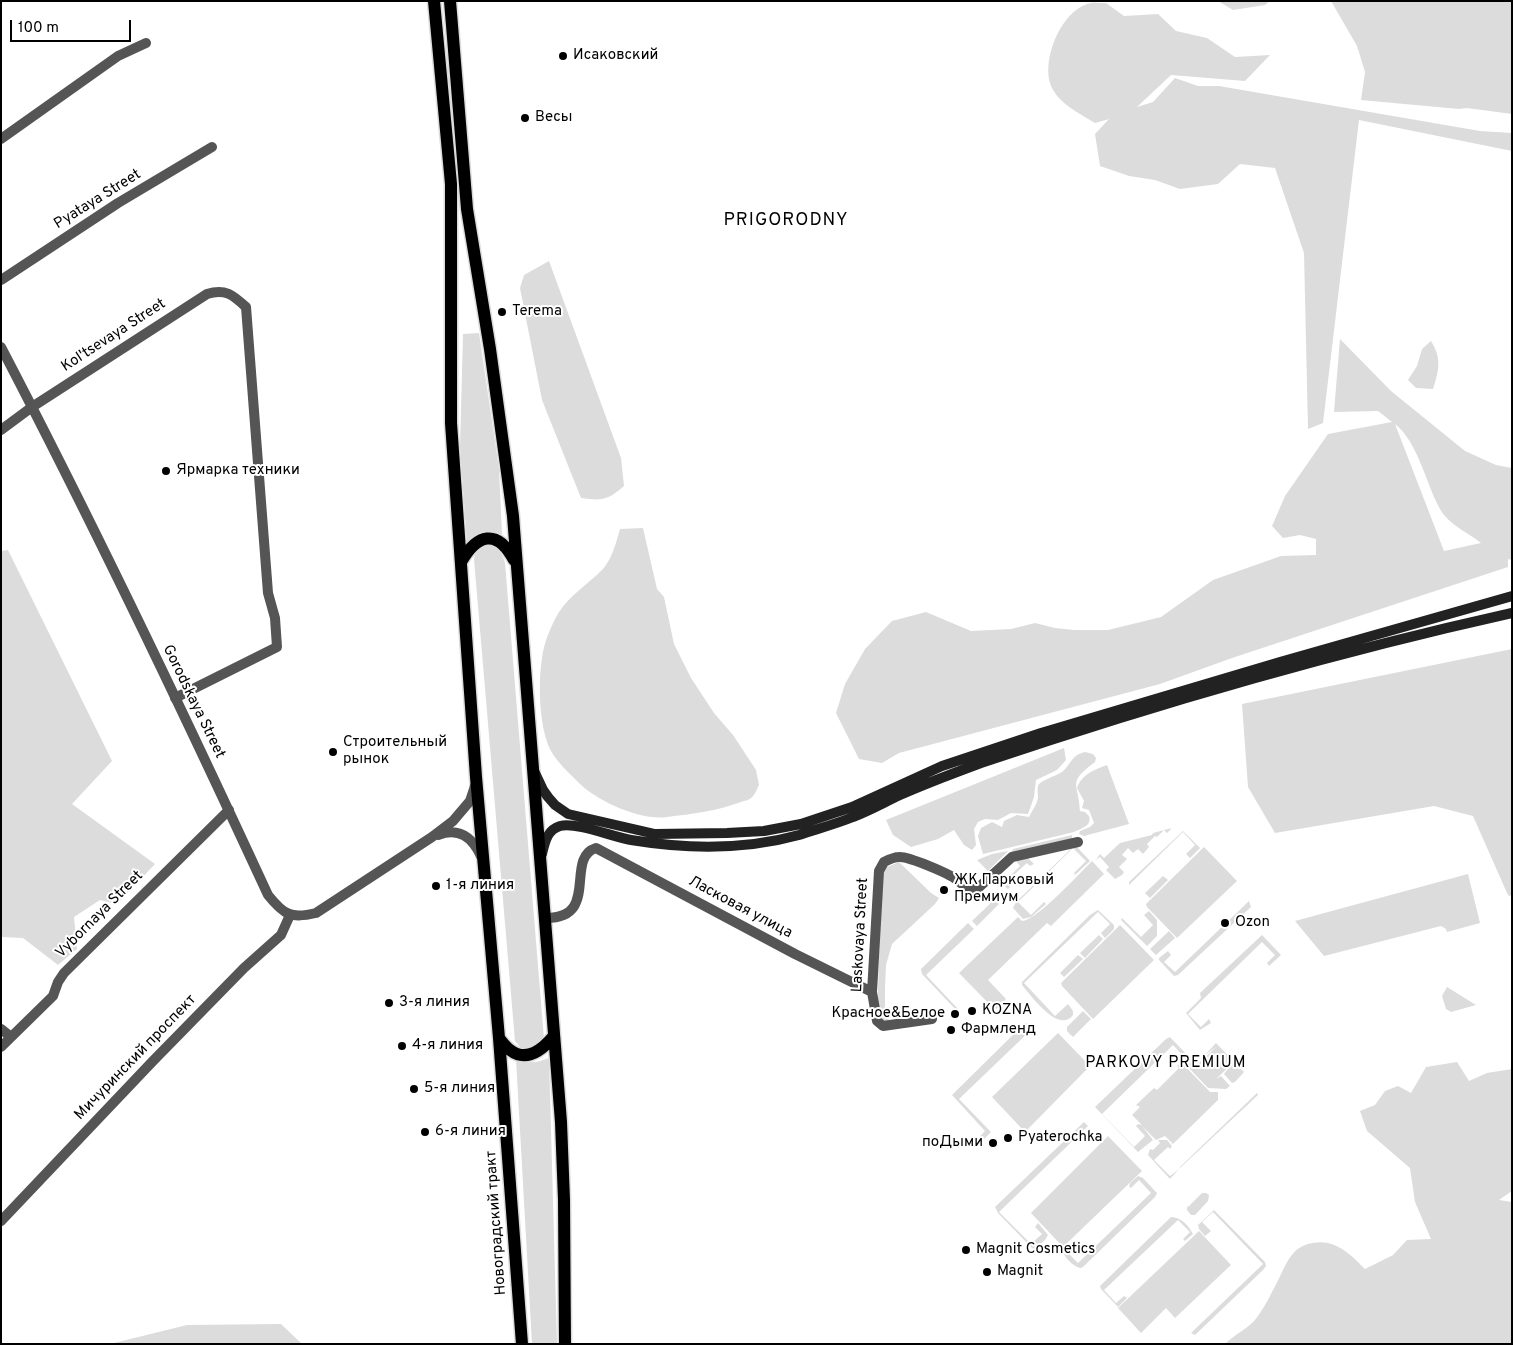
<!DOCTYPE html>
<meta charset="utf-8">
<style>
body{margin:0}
#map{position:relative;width:1513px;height:1345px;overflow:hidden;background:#fff;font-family:Overpass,sans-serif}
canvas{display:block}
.frame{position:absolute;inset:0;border:2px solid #000;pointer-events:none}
.scale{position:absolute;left:10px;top:20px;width:121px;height:22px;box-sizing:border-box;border:2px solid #000;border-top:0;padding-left:6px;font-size:15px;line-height:18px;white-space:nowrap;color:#000;-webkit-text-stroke:4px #fff;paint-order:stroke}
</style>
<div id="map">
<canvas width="1513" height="1345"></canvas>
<div class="frame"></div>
<div class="scale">100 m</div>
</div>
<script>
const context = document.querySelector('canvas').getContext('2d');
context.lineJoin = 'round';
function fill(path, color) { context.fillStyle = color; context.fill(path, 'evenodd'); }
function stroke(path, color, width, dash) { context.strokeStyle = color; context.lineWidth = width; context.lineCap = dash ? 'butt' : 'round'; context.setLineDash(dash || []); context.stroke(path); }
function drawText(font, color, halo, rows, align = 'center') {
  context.font = font + ' Overpass,sans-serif'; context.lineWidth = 4; context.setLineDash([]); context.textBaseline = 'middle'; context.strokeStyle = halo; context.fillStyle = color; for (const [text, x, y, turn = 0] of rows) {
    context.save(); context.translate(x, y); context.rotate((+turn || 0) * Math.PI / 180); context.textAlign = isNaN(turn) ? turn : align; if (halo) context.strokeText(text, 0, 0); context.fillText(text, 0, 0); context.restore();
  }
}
fill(new Path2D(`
 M1218 1H1270L1265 5 1233 10Z
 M1331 1H1512V114L1467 108 1459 109 1361 100 1365 72 1357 46Z
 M1106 3 1124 16 1158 14 1176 31 1207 38 1235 57 1270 55 1245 81 1171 75 1137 107 1153 102 1175 78 1198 86H1219L1480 131 1512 133V151L1359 120 1323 423 1308 429 1304 253 1275 168 1240 164 1218 184 1180 189 1155 180 1129 176 1100 166 1095 134 1109 119 1095 123C1079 113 1059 104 1051 86 1041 61 1060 13 1087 4 1092 2 1100 3 1106 3Z
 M549 261 621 458 624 486C608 500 602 501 581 498L542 400 520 288 524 275Z
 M479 333 499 469 502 534C487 532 479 533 467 542L460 447 463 334Z
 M1340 339 1391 391 1465 451 1496 465 1512 468V560L1508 559V567L1232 658 1160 684 899 753 882 763 859 759 836 713 845 684 865 649 892 621 926 612 971 631 1011 629 1035 623 1055 628 1074 630H1108L1161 617 1213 580 1281 556 1316 555V539L1300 535 1283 538 1272 526 1285 496 1328 434 1392 422 1378 411 1334 412ZM1395 424C1418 442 1426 484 1440 509 1449 525 1469 533 1481 543L1444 551Z
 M1431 341C1442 358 1439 371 1433 389L1416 388 1408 380 1417 366 1422 349Z
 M643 528 657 589 664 597 674 644 691 678 714 713 733 735 756 770 759 785C757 789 755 795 751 798 749 800 744 801 741 802 717 811 692 814 667 817 641 821 596 801 578 782 569 773 558 763 551 751 539 728 538 684 542 658 544 642 551 626 559 612 570 595 588 584 602 570 612 559 616 543 620 529Z
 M484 546C496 544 502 551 505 563L544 1039 529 1051 520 1047 515 1041 474 559 475 554Z
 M8 550 112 761 72 804 155 864 117 904 100 900 74 917 77 949 58 965 23 938 1 937V551Z
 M1512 649V895L1509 896 1507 893 1473 816 1434 806 1275 833 1248 787 1242 704Z
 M1064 748 1066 760 1057 770 1036 780 1034 797 1028 814 1011 813 998 820 985 819 978 822 974 829 976 845 972 850 964 845 954 830 938 839 911 847 893 835 886 820Z
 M1085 752 1093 754 1096 758 1095 762C1066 784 1079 782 1080 811L1085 812 1089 816C1092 826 1082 828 1074 832L983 854 978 836 981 828 992 822 1002 827 1004 821 1017 815 1029 817C1032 811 1037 804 1038 798 1038 794 1037 790 1038 786 1039 781 1056 776 1062 772 1071 765 1071 755 1085 752Z
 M1107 765 1129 824 1084 836 1079 834 1080 831 1090 827 1094 823 1089 810 1082 808 1084 801 1077 788C1082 774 1094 770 1107 765Z
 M1172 828 1167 833 1164 830 1157 837 1155 836 1147 844 1149 847 1143 854 1138 849 1133 853 1128 848 1122 855 1127 859 1119 867 1124 872 1122 875 1115 879 1106 870 1109 867 1100 857 1096 860 1100 854 1104 858 1120 843 1152 835 1153 833Z
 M1183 831 1200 848 1190 858 1186 854 1195 845 1183 832 1129 885V882Z
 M1072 835V839L1011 854 1013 849Z
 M1073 847H1077L1090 861 1075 875 1074 873 1086 861 1073 848 1018 902 1031 915 1044 902 1046 904 1031 917 1023 919 1013 908 1016 902Z
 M1204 847 1237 881 1177 938 1147 907 1146 904Z
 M1008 851 988 871 977 860 992 854Z
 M1027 857 1034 864 1030 866 1027 863 1006 882 1010 887 1008 889 1003 885 999 879 1001 877 1005 881 1020 866 1016 861Z
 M1092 861 1104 874 1051 926 1047 923 988 980 1006 999 995 1010 959 973 1018 917 1022 921C1036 921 1080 873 1092 861Z
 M899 862 931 893 939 898 935 904 892 944 886 965 885 987V1009L889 1021H882L878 1012V990L882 875 887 867Z
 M1468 874 1480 923 1447 932 1446 929 1441 926 1324 956 1295 921Z
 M1163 876 1168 880 1150 898 1145 893Z
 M994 900 999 904 977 926 972 921Z
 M1249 901 1251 907 1178 975 1174 976 1159 960V958L1168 951 1171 955 1164 962 1175 972Z
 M1098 910 1114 925V929L1105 938 1101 933 1110 924 1098 912 1024 983 1055 1016 1068 1004 1073 1011V1015C1059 1034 1032 997 1022 985V982L1090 915Z
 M1149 911 1157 920V936L1147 946 1121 920 1122 918 1141 937 1153 925 1144 915Z
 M968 923 974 929 926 975 959 1010 958 1012 922 974 921 969Z
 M1120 925 1154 960 1093 1019 1062 986 1061 983Z
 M1169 931 1175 938 1156 955 1150 949Z
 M1099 935 1103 939 1085 958 1080 953Z
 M1262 935 1281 955 1269 966 1267 963 1275 955 1262 942 1188 1014 1201 1027 1209 1019 1211 1023 1200 1030 1186 1013 1201 998 1200 993Z
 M1078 955 1083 959 1064 977 1060 973Z
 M1447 987 1476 1005 1451 1012 1446 1009 1442 996Z
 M1083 1011 1091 1019 1073 1037 1067 1031V1027Z
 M1025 1023 1029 1024 1033 1028 959 1099 991 1132 976 1147 973 1144 985 1131 952 1095Z
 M1058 1033 1090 1066 1025 1132 992 1097Z
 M1170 1037 1188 1056 1189 1058 1183 1064 1210 1092H1218V1100L1173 1144 1165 1136 1156 1140 1142 1126 1153 1140 1138 1152 1095 1107 1166 1039ZM1173 1045 1185 1058 1177 1066 1179 1068 1157 1090 1154 1088 1136 1105 1140 1107 1132 1115 1142 1125 1138 1124 1136 1126 1145 1136 1134 1147 1102 1114Z
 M1216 1043 1244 1072 1235 1082 1232 1083 1224 1074 1233 1063 1216 1079 1221 1076 1230 1086 1226 1089 1208 1088 1188 1067V1065L1193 1060 1198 1064 1217 1046 1205 1055Z
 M549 1058 557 1344H532L516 1059C529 1064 536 1063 549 1058Z
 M1457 1062 1469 1081 1487 1073 1512 1069V1191L1499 1200 1512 1202V1344H1225C1234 1335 1247 1329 1255 1320 1262 1311 1268 1300 1273 1290 1284 1272 1288 1246 1313 1243 1335 1239 1350 1254 1365 1269L1393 1255 1407 1240 1431 1239 1415 1202 1410 1168 1367 1131 1360 1111 1375 1105 1385 1091 1398 1086 1411 1093 1426 1067Z
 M1257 1093 1258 1095 1180 1168V1167Z
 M1084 1122 1088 1126 999 1212 1031 1244 1042 1234 1035 1227 1038 1223 1048 1235 1045 1240 1034 1250 998 1213 995 1207Z
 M1108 1136 1142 1171 1063 1247 1031 1213Z
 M1158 1140H1167L1172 1146 1170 1149 1168 1147 1154 1160 1170 1176 1179 1169 1170 1179 1148 1155 1150 1149 1153 1150 1160 1143Z
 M1138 1176 1143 1178 1155 1191 1157 1193 1155 1197 1084 1266 1081 1268C1073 1267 1063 1256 1062 1249L1067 1245 1069 1247 1066 1251 1078 1263 1151 1193 1139 1180 1131 1188 1129 1186 1130 1183Z
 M1202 1193H1206L1209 1195 1208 1201 1195 1215H1191L1187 1210V1206L1188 1207Z
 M1214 1210 1265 1262 1266 1266 1263 1270 1195 1335 1191 1333 1263 1264 1213 1212 1202 1222 1211 1231 1205 1236 1199 1229 1198 1225Z
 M1171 1217C1181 1217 1189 1226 1193 1234L1185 1241 1183 1239 1190 1232 1178 1220 1104 1290 1116 1303 1124 1296 1127 1298 1118 1307 1101 1289 1100 1286Z
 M1199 1231 1231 1265 1175 1318 1166 1308 1141 1333 1118 1308Z
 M281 1324 302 1344H110L187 1325Z`), '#dcdcdc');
const primary = new Path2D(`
 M434 1 451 184V423L476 777 499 1038 522 1344
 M450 1 467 209 490 349 513 516 561 1122 564 1200 565 1344
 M461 562C477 534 497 528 514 560
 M499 1038C502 1042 506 1047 510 1050 527 1063 543 1049 554 1036`);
stroke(primary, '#dbdbdb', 15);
stroke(new Path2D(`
 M1 139 118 56 146 43
 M1 280 118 203 212 147
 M1 430 32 407 207 294C225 288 233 295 246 307L268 593 275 618 277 647 175 698
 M545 918C601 919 564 858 596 848L795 954 872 992
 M932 1019 883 1026 877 1021 872 992 879 871 884 862C888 860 894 857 899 857 908 856 950 874 957 880 965 886 967 890 977 889L1012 857 1078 842
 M1 1029 11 1037
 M1 1047 53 996 58 982 64 973 229 810
 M1 1221 152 1062 244 968 281 935 290 915`), '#555', 10);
stroke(new Path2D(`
 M1 347C95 527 183 711 268 895 284 915 291 919 316 913L432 837 453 821 470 801 475 786
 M438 835C459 827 472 837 481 856`), '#555', 10);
stroke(new Path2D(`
 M535 773 543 790 548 797 555 805 568 814 655 834 727 833 764 831 801 824 852 807 942 766 1041 733 1280 662 1512 596
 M542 854C545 842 547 830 560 826 577 822 613 837 631 840 686 849 745 850 799 835 817 829 836 824 853 817 869 811 885 802 900 795 927 783 954 773 981 763 1156 704 1332 653 1512 613`), '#222', 10);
stroke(primary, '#000', 12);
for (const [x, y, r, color] of [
 [563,56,5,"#000"],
 [525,118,5,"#000"],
 [502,312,5,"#000"],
 [166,471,5,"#000"],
 [333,752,5,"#000"],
 [436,886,5,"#000"],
 [944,890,5,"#000"],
 [1225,923,5,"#000"],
 [389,1003,5,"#000"],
 [972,1011,5,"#000"],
 [955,1014,5,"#000"],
 [951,1030,5,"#000"],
 [402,1046,5,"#000"],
 [414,1089,5,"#000"],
 [425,1132,5,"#000"],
 [1008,1138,5,"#000"],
 [993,1143,5,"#000"],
 [966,1250,5,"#000"],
 [987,1272,5,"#000"]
]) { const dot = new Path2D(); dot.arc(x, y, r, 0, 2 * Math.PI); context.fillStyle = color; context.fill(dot); stroke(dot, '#fff', 2); }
drawText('15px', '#000', '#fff', [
 ["Исаковский",573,56],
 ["Весы",535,118],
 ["Terema",512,312],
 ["Ярмарка техники",176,471],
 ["Строительный",343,743],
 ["рынок",343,760],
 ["ЖК Парковый",954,881],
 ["Премиум",954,898],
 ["1-я линия",446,886],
 ["Ozon",1235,923],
 ["3-я линия",399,1003],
 ["KOZNA",982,1011],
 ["Красное&Белое",945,1014,"right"],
 ["Фармленд",961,1030],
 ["4-я линия",412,1046],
 ["5-я линия",424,1089],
 ["6-я линия",435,1132],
 ["Pyaterochka",1018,1138],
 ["поДыми",983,1143,"right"],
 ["Magnit Cosmetics",976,1250],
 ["Magnit",997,1272]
], 'left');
drawText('15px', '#000', '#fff', [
 ["Pyataya Street",98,200,-32],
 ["Kol'tsevaya Street",114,336,-33],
 ["Gorodskaya Street",193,702,64],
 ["Ласковая улица",740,908,28],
 ["Vybornaya Street",100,915,-45],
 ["Laskovaya Street",861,935,-87],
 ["Мичуринский проспект",136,1058,-46],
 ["Новоградский тракт",497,1223,-94]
]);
context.letterSpacing = '1px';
drawText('16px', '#000', '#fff', [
 ["PARKOVY PREMIUM",1166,1064]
]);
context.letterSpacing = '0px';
context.letterSpacing = '1px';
drawText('18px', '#000', '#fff', [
 ["PRIGORODNY",786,221]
]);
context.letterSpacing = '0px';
</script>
